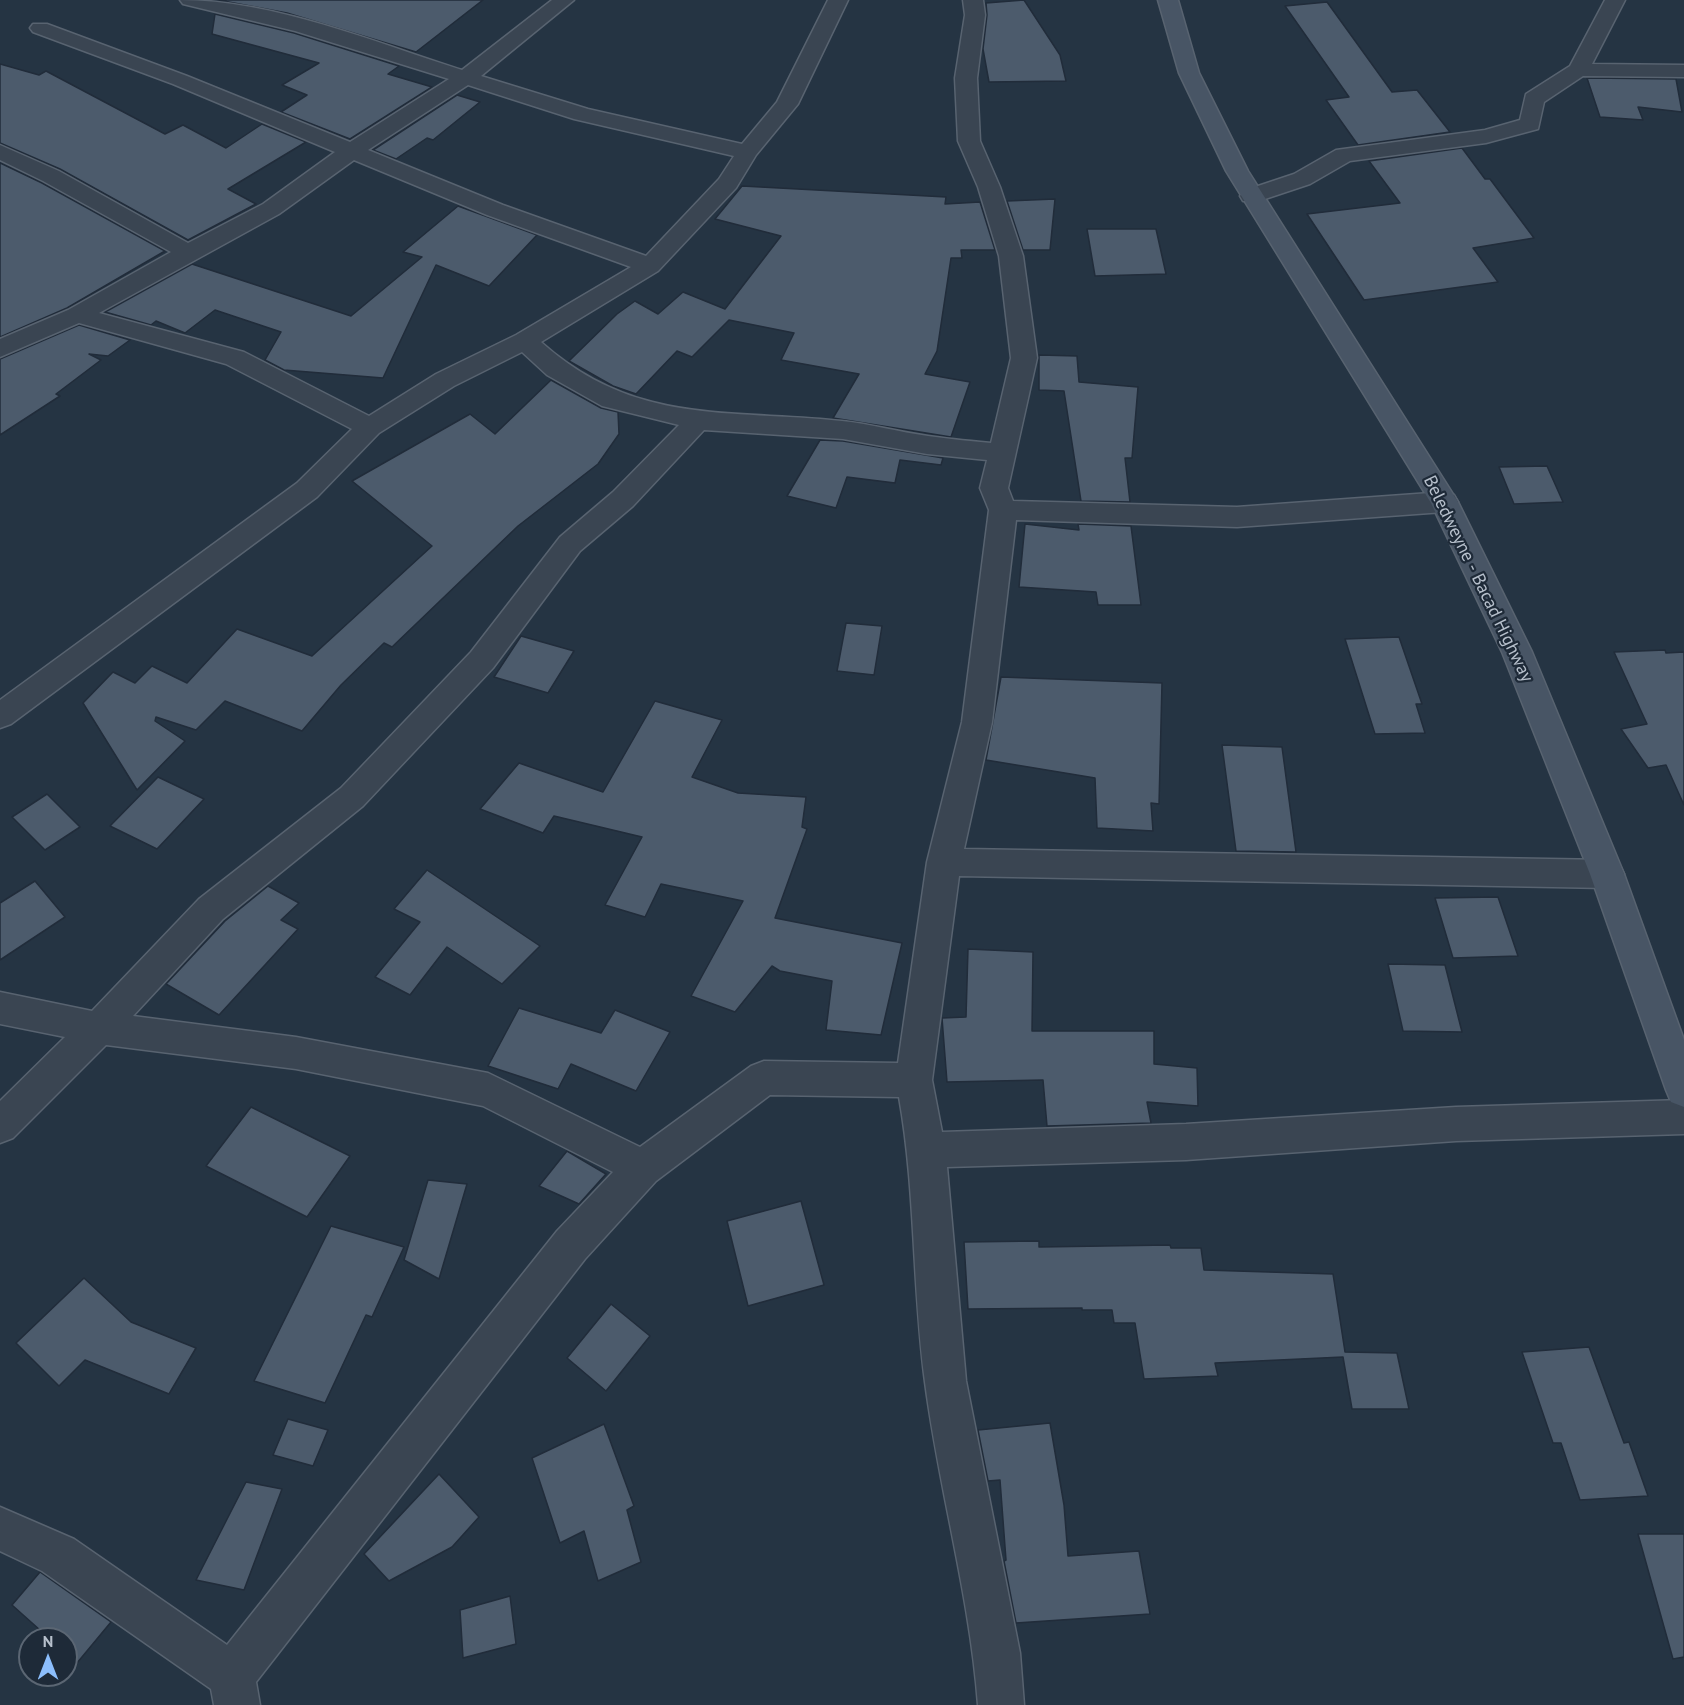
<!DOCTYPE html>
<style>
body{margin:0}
#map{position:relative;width:1684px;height:1705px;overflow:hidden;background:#253443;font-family:"PT Sans",sans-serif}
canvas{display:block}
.north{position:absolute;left:18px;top:1627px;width:60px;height:60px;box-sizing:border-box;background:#1e2a38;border:2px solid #5b6673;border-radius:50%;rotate:0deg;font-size:16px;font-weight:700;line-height:24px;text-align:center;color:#b7c0cc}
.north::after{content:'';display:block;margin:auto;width:21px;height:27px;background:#8cbefc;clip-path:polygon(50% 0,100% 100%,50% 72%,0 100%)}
</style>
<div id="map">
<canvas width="1684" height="1705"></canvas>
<div class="north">N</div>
</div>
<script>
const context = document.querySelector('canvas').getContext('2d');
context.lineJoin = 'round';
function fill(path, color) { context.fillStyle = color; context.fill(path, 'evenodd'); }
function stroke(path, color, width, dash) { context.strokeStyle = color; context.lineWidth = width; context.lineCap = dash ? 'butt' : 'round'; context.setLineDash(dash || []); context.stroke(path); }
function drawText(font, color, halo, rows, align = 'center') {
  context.font = font + ' "PT Sans",sans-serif'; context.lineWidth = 4.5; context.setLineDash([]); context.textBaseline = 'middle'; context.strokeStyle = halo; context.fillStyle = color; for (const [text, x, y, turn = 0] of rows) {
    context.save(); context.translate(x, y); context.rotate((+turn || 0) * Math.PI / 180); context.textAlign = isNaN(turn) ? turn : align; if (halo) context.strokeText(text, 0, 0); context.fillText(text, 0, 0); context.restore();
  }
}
const building = new Path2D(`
 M218 0H483L416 52 287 13Z
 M1024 0 1060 55 1066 81 989 82 983 49 987 15 986 3Z
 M1327 2 1392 92 1417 90 1450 132 1358 145 1326 100 1349 97 1285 6Z
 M215 14 294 33 399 66 388 74 432 87 350 139 281 112 307 95 282 85 319 63 212 34Z
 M0 64 39 75 46 71 165 134 183 125 226 148 262 124 306 142 228 189 256 204 188 240 60 169 0 143Z
 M1587 78 1676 79 1682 112 1638 107 1643 120 1600 117Z
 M457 95 480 102 433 140 427 138 396 159 373 150Z
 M1462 148 1485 179H1490L1534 238 1473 248 1498 282 1364 300 1307 214 1400 203 1369 161Z
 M0 163 42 183 165 251 67 308 0 337Z
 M742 186 946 197 945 204 980 202 995 250H961L962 258H951L937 351 925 374 970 382 951 437 833 418 859 374 781 360 794 333 729 320 692 357 677 351 636 394 613 386 569 361 617 314 635 301 658 314 683 292 725 309 781 236 715 219Z
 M1055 199 1050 250H1023L1007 201Z
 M458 206 537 235 489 286 436 265 383 378 284 370 265 360 281 332 215 310 185 333 156 321 151 325 105 312 192 264 351 316 422 257 403 252Z
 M1087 229H1156L1166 274 1095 276Z
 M79 325 130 340 108 356 89 354 101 360 56 394 60 396 0 435V359Z
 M1039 355 1077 356 1079 382 1138 387 1132 458H1125L1130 502 1081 501 1064 391 1039 390Z
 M551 380 601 408 618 412 619 434 598 464 518 526 392 647 384 643 341 685 302 731 225 701 196 730 156 717 155 721 185 741 137 790 83 703 113 672 135 683 152 666 187 683 237 629 312 656 432 546 352 481 470 414 495 434Z
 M820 440 843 441 943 458 941 465 900 460 895 483 847 477 836 508 787 496Z
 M1547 466 1563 502 1514 504 1499 467Z
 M1025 524 1079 530 1078 524 1131 526 1141 605H1098L1096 592 1019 587Z
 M846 623 882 626 874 675 837 671Z
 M521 636 574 651 548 693 494 677Z
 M1399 637 1422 704H1416L1425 733 1375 734 1345 639Z
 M1665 650 1666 653 1684 652V805L1666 765 1648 768 1621 729 1647 724 1614 652Z
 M1001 677 1162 683 1159 804 1151 803 1153 831 1097 828 1095 778 986 760Z
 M655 701 722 720 692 777 738 793 806 797 802 827 807 829 775 918 902 943 881 1035 826 1030 832 981 780 971 772 966 735 1012 691 996 743 901 661 884 645 917 605 905 642 837 554 816 543 833 480 809 519 763 603 792Z
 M1222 745 1282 747 1296 852 1236 851Z
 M158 777 204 799 157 849 110 826Z
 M47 794 80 827 45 850 12 817Z
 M427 870 540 946 502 984 447 947 410 995 375 977 420 922 394 909Z
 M35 881 65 917 0 960V903Z
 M268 886 299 903 281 920 298 929 219 1015 166 984 225 921Z
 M1498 897 1518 956 1453 958 1435 898Z
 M968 949 1033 952 1032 1031H1154V1064L1197 1068 1198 1106 1147 1102 1151 1123 1047 1126 1043 1080 947 1082 942 1018 966 1017Z
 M1388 964 1445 965 1462 1032 1403 1031Z
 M519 1008 601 1033 615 1010 670 1032 636 1091 571 1064 558 1089 488 1066Z
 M251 1107 350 1156 307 1217 206 1166Z
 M567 1151 606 1174 579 1204 539 1186Z
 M428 1180 467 1184 439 1279 404 1260Z
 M801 1201 824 1285 748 1306 727 1221Z
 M331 1226 404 1247 372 1317 366 1315 325 1403 254 1381Z
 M1039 1241V1247L1170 1245 1171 1248H1201L1204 1270 1333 1274 1345 1352 1397 1353 1409 1409H1352L1343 1357 1215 1363 1218 1376 1144 1379 1135 1323H1114L1112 1310H1082V1308L968 1309 964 1242Z
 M84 1278 131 1322 196 1348 169 1394 85 1360 59 1386 16 1343Z
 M611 1304 650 1336 606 1391 567 1358Z
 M1589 1347 1624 1443 1629 1442 1648 1496 1580 1500 1561 1443H1553L1522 1352Z
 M288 1419 328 1430 313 1466 273 1455Z
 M1050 1423 1064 1505 1068 1556 1139 1551 1150 1614 1016 1623 1004 1561 1006 1560 1000 1480 988 1481 978 1430Z
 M604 1424 634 1506 627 1510 641 1562 598 1581 584 1531 560 1543 532 1458Z
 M439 1474 479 1517 452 1547 389 1581 364 1554Z
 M246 1482 282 1489 244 1590 196 1580Z
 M1638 1534H1684V1657L1673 1659Z
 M40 1572 111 1622 77 1663 66 1653V1639H50L12 1605Z
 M510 1596 516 1644 463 1658 460 1610Z`);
fill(building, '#4c5b6c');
stroke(building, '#212c3a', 1.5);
const street = new Path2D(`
 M180 0C273 0 374 42 462 70L552 0H574L481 76 588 109 742 144 777 102 828 0H848L798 104 756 155 736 188 658 271 541 342C635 426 728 409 842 421 871 424 899 432 928 436 949 439 970 441 991 443L1011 358 999 256 978 187 958 141 955 78 965 15 963 0H983L985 15 977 78 980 141 1000 187 1023 256 1037 358 1008 488 1013 501 1237 507 1444 492 1454 495 1458 502 1454 509 1444 512 1237 527 1016 520 992 722 964 849 1607 860 1619 864 1624 874 1619 884 1607 888 959 876 932 1080 942 1132 1186 1124 1456 1107 1684 1100V1134L1456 1141 1186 1160 947 1167 966 1381 1020 1653 1024 1705H978C970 1596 939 1490 925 1382 912 1287 916 1191 899 1097L770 1095 656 1181 585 1259 256 1682 260 1705H214L211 1689 42 1571 0 1551V1507L74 1539 227 1645 557 1231 613 1172 483 1106 296 1069 106 1045 13 1138 0 1143V1101L65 1037 0 1024V992L92 1011 199 899 341 788 471 652 560 537 613 492 679 425 602 406 547 375 522 352 454 386 379 433 317 497 11 724 0 728V700L297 483 352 429 226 364 79 323 0 357V339L68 310 171 252 43 181 0 160V145L59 171 188 243 263 204 335 152 173 84 33 32 30 28 33 24H47L187 76 350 142 449 79 295 31 183 4ZM468 85 574 119 734 156 719 179 646 256 503 205 368 150ZM354 160 487 215 631 267 516 335 436 374 369 416 244 352 99 313 279 214ZM704 430 843 439 927 454 987 460 980 488 989 510 962 722 927 862 898 1063 764 1061 751 1066 640 1147 488 1073 296 1037 133 1016 223 919 363 806 493 668 580 551 633 506Z
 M1605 0H1625L1592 64 1684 65V77L1583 76 1544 102 1538 129 1486 143 1350 161 1310 184 1259 201H1243L1240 196 1243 191 1294 174 1336 150 1485 130 1520 120 1526 94 1570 66Z`);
const secondary = new Path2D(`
 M1158 0H1178L1199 73 1248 171 1458 502 1532 652 1624 874 1684 1040V1107L1671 1102 1666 1090 1590 874 1502 652 1431 503 1226 171 1179 73Z`);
stroke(street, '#586370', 3);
stroke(secondary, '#586370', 3);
fill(street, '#3a4552');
fill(secondary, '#485565');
drawText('18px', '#b7c0cc', '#1e2a38', [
 ["Beledweyne - Bacad Highway",1478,579,64]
]);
</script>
